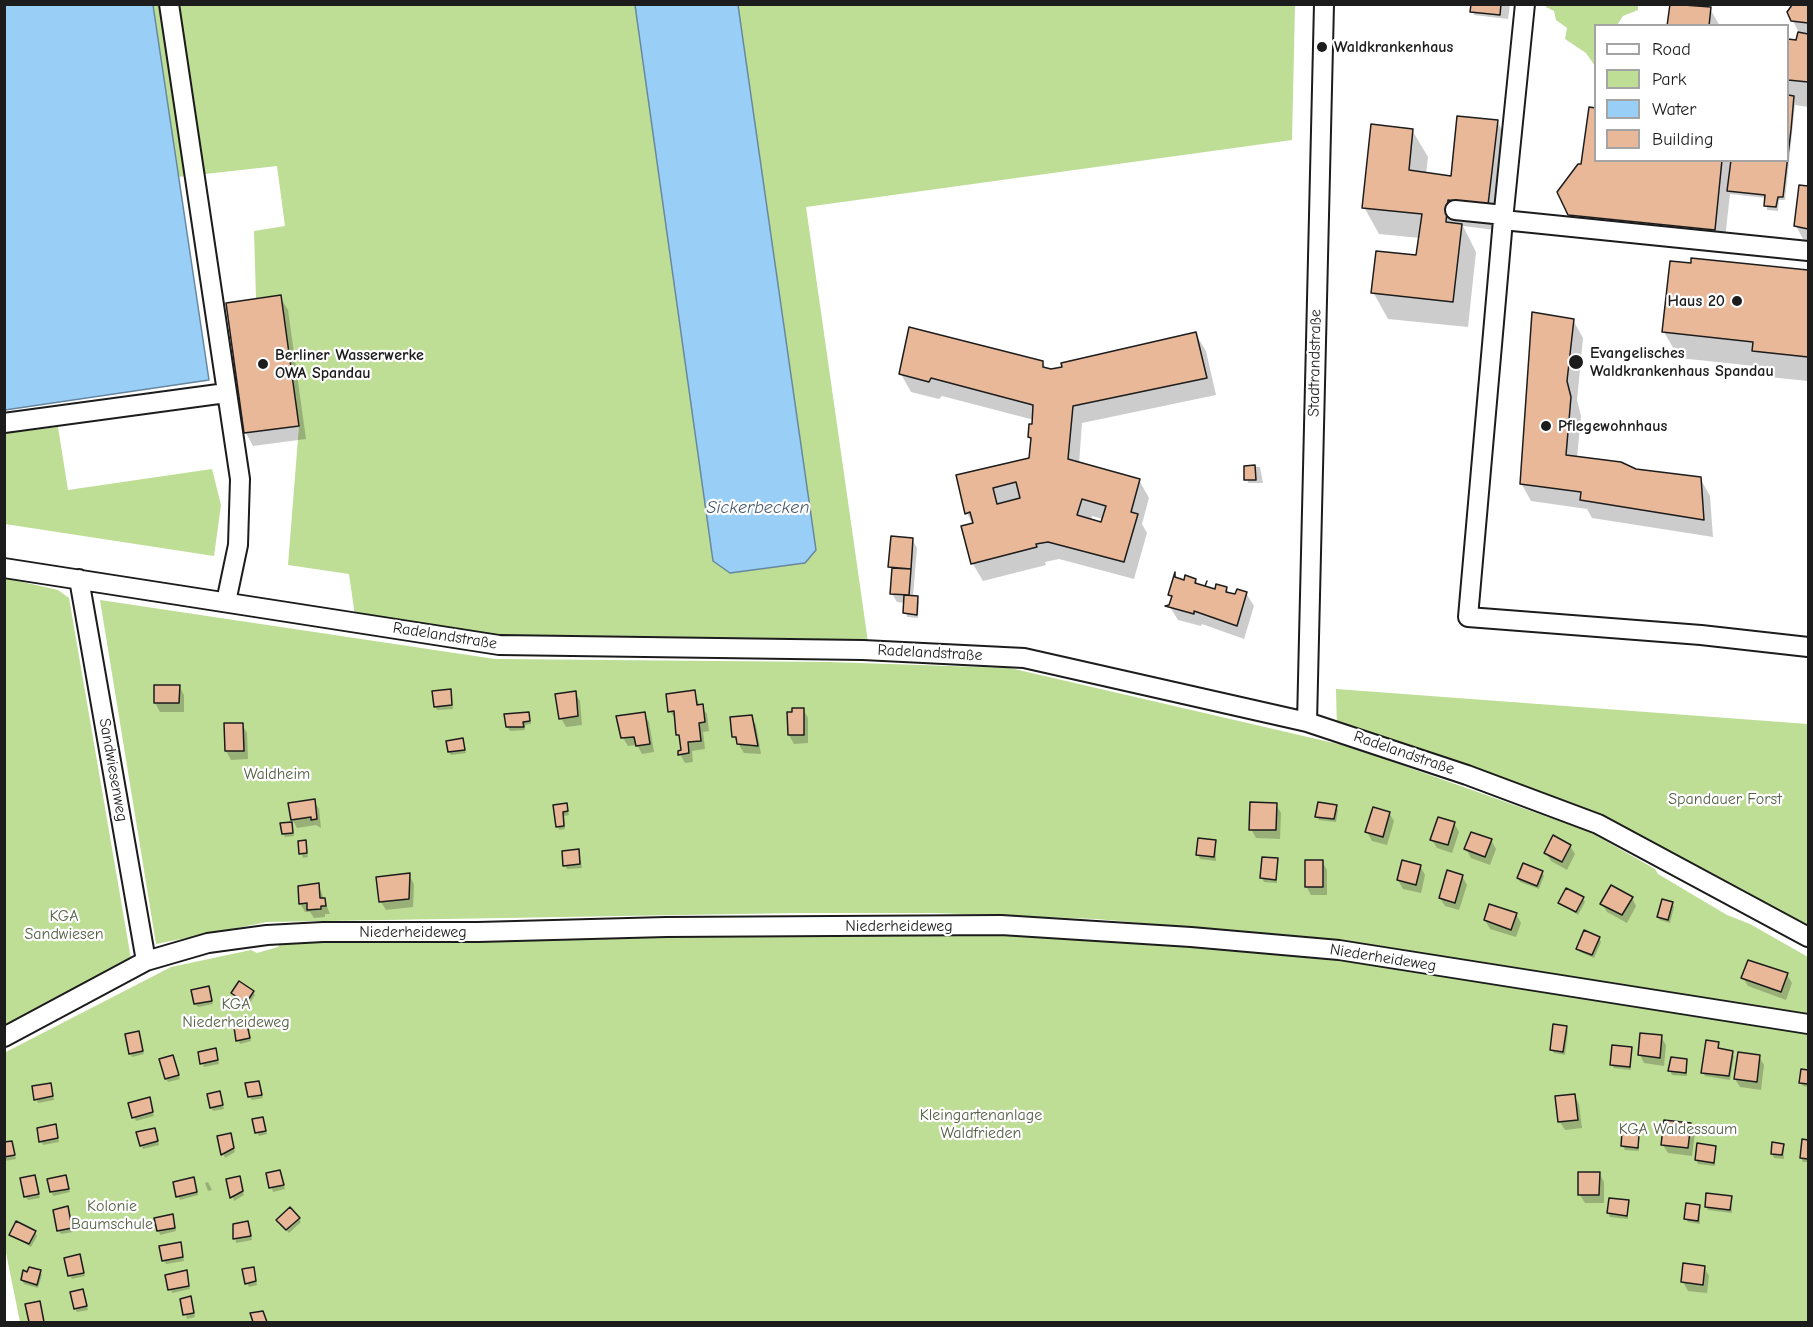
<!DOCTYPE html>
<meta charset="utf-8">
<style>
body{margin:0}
#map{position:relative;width:1813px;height:1327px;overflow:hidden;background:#fff;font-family:"Comic Neue",sans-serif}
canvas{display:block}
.frame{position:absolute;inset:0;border:6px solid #1c1c1c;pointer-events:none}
.legend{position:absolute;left:1594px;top:24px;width:195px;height:138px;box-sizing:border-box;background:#fff;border:2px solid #a4a4a4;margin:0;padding:8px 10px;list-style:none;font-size:18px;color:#1c1c1c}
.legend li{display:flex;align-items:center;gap:12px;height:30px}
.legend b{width:30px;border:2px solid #a4a4a4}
</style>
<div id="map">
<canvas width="1813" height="1327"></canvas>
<div class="frame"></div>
<ul class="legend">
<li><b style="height:8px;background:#fff"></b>Road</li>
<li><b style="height:16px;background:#bedd95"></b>Park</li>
<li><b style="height:16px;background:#99cef7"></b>Water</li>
<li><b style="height:16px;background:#e8b898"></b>Building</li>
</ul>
</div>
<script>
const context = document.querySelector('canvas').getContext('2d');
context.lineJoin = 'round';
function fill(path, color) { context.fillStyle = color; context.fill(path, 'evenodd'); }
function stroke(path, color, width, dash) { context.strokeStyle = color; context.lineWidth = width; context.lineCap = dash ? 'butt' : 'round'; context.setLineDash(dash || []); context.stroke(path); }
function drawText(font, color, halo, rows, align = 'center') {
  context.font = font + ' "Comic Neue",sans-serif'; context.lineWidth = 4.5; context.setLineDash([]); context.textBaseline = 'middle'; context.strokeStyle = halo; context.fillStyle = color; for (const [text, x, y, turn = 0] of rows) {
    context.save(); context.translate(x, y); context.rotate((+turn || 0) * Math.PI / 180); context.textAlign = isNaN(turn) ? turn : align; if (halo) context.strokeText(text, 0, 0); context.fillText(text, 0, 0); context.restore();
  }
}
fill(new Path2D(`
 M1546 4 1638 5V10L1623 16 1617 25 1596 26 1595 66 1586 53 1565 39 1567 28 1556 20 1554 11 1546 7Z
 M153 5H635L713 560 730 573 816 550 738 5H1295L1292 140 806 207 868 642 499 639 355 616 349 574 288 565 299 426 281 295 256 298 254 231 285 226 277 166 178 177Z
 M58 427 68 490 212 469 221 505 214 556 5 524V433Z
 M5 578 58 590 69 598 131 959 5 1026Z
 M100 600 495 659 829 662 1010 668 1351 747 1590 832 1655 869 1658 874 1727 915 1750 924 1808 957V1322H20L5 1248 4 1053 171 967 251 950 257 953 278 947 282 942 1187 930V927L1096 919 935 913H799L267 922 156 944Z
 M1336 689 1808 724V937L1598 824 1337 730Z`), '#bedd95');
const water = new Path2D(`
 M4 5H153L209 380 5 410Z
 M635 5H738L816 550 805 563 730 573 713 561Z`);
fill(water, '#99cef7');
stroke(water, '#67879f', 1.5);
fill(new Path2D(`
 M1473 4H1510L1508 19 1474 15Z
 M1795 4H1808V107L1795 105 1785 200H1779L1778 211 1767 210 1766 198 1730 194 1724 248 1580 233 1569 215 1596 160H1788V40L1798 41 1799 33 1789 13Z
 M1710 9 1720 26H1669Z
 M1497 121 1512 148 1503 231 1463 226 1476 252 1468 327 1388 319 1373 292 1418 256 1420 238 1379 234 1364 207 1412 130 1428 157 1426 174 1452 178Z
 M1800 186 1808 187V248L1796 226Z
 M1692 260 1808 272V381L1769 377 1764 367 1679 358 1664 332Z
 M280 297 288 310 306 439 253 446 246 433Z
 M1573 320 1583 338 1577 400 1581 416 1577 458 1636 470 1700 478 1710 496 1713 537 1592 518 1587 509 1531 501 1521 483Z
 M1195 333 1206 351 1216 395 1082 423 1079 464 1139 480 1149 498 1142 524 1147 533 1134 579 1059 559 1045 562 1046 565 983 581 973 564 963 527 973 525 967 513 958 476 1030 459 1032 442 1029 437 1034 420 942 396 939 399 911 392 901 374 1042 362 1046 369 1051 371ZM1092 516 1103 519 1102 523 1091 520Z
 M1246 467H1260L1263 483H1248Z
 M912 539 917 548 913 597 919 601 918 618 907 617 905 603 897 602 892 594 894 574 890 567Z
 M1196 580 1199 586 1216 591 1226 588 1230 594 1236 596 1246 593 1254 606 1244 639 1202 624 1201 626 1178 620 1170 607 1172 599 1170 595 1185 581Z
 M179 686 184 695V712H160L155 703V687Z
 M450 691 453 709 437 710 435 706Z
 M694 692 700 706 707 714 709 731 703 732 705 749 692 751 693 762 685 763 680 754 682 752 676 720 670 711Z
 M575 693 580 701 582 725 566 727 561 718Z
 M803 709 808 718V743L794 744 789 735Z
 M528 713 531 724 524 725 525 730 510 731 507 727Z
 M644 714 649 722 654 752 642 754 637 745 628 746 623 738Z
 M751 717 756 725 761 754 744 753 734 737Z
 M242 724 247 733 248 759 231 760 226 751 225 725Z
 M462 740 466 753 451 755 449 752Z
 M314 801 319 809 321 828 316 825 297 828 292 819Z
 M566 804 569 815 564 816 565 829 559 830 554 806Z
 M1276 805 1281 813 1280 839 1256 838 1251 829Z
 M1336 806 1338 810 1336 822 1319 820 1317 816Z
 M1389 813 1394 821 1387 845 1372 841 1367 832Z
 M1454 823 1459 832 1452 853 1437 848 1432 840Z
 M291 824 294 836 285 837 283 834Z
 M1491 840 1496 849 1490 865 1471 858 1466 849Z
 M1215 841 1216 861 1200 859 1198 855Z
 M305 842 308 857 303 858 299 843Z
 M1570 846 1575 854 1567 870 1551 861 1546 853Z
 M579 851 582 868 567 869 565 865Z
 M1277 860V883L1264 882 1262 878Z
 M1322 861 1327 870V895H1311L1306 886Z
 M1420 866 1425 875 1421 893 1403 889 1398 880Z
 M1542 872 1544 876 1539 889 1520 882 1518 878Z
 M409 875 414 884 413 907 386 910 381 902Z
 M1462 876 1467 885 1459 910 1445 906 1440 898Z
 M318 884 330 914H325V917L314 918 310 912H305L300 903Z
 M1583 898 1585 902 1578 915 1560 903Z
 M1632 898 1636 906 1627 923 1607 912 1602 904Z
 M1672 903 1674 907 1670 923 1660 920 1658 916Z
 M1516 914 1521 923 1516 937 1490 929 1485 920Z
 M1599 938 1601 942 1594 958 1580 952 1578 948Z
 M1787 975 1792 983 1786 1000 1748 986 1743 978Z
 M208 988 213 1004 198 1007 195 1004Z
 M253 992 255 995 248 1006 232 993Z
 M1566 1027 1568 1031 1565 1055 1554 1053 1552 1050Z
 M248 1030 251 1041 240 1044 238 1040Z
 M138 1033 144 1054 132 1057 130 1053Z
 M1661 1037 1666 1045 1664 1066 1644 1063 1640 1055Z
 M1718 1043 1720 1050 1732 1052 1734 1056 1730 1080 1705 1076 1703 1072Z
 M1631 1049V1070L1614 1068 1612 1065Z
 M215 1050 219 1064 204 1067 202 1063Z
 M1759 1056 1764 1065 1761 1090 1740 1087 1735 1079Z
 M173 1057 180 1079 168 1082 166 1079Z
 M1686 1060 1687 1076 1672 1075 1670 1071Z
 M1802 1071H1808V1087L1803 1086 1800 1083Z
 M258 1082 263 1098 252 1100 250 1097Z
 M50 1084 54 1100 38 1103 36 1099Z
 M219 1092 224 1109 213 1111 211 1107Z
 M1574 1096 1579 1104 1582 1128 1565 1130 1560 1122 1557 1098Z
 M149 1099 154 1116 136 1121 134 1117Z
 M262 1119 267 1134 259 1136 257 1132Z
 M1690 1124 1695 1133 1692 1156 1668 1153 1663 1145Z
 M55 1126 59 1142 43 1145 41 1141Z
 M156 1133 159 1145 143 1149 141 1145Z
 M230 1134 235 1152 225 1158 218 1137Z
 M1638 1136 1639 1151 1625 1150 1623 1146Z
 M1803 1141 1808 1142V1162H1803L1801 1158Z
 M11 1143 16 1159 4 1161V1144Z
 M1783 1145 1784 1159 1774 1158 1772 1154Z
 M1715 1147V1166L1698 1164 1696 1160Z
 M280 1172 285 1189 273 1192 268 1175Z
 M1599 1173 1604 1182V1203H1585L1580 1195Z
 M34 1177 40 1198 28 1200 25 1196Z
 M65 1177 70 1192 53 1196 49 1180Z
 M239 1178 244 1195 234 1201 228 1180Z
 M208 1182 212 1190 208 1191 205 1183Z
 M195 1183 198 1195 180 1200 178 1196Z
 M1731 1197 1732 1213 1708 1210 1706 1207Z
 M1628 1202V1219L1610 1217 1608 1213Z
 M1700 1207V1224L1688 1222 1686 1219Z
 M67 1208 73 1232 61 1234 59 1231Z
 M172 1216 176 1231 160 1235 155 1219Z
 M299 1219 301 1222 289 1233 280 1224Z
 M234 1226 249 1227 252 1240 236 1243Z
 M35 1232 37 1236 31 1247 11 1235Z
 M180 1244 184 1261 166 1264 164 1261Z
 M79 1256 85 1276 72 1279 70 1275Z
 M1704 1267 1709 1276 1707 1293 1688 1291 1683 1282Z
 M253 1268 257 1285 249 1287 247 1283Z
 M40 1272 42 1275 38 1288 24 1284 22 1280 28 1274Z
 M186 1272 190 1289 172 1293 167 1276Z
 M83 1291 88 1310 77 1312 75 1308Z
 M190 1298 195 1317 187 1319 182 1300Z`), '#0003');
const building = new Path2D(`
 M1471 4H1501L1500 15 1470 12Z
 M1670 4 1711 7 1709 26H1667Z
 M1808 4V23L1791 21 1787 12 1792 5Z
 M1798 32 1808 34V82L1788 80V39L1796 40Z
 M1788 95 1794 96 1791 130 1783 197H1778L1776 207 1764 206 1765 195 1727 191 1731 160H1788Z
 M1589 107 1596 108V160H1722L1715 230 1568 215 1557 192 1578 164H1581Z
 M1457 116 1498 120 1488 205 1448 200 1446 222 1462 224 1453 302 1371 293 1376 251 1416 255 1422 214 1362 208 1371 124 1413 129 1409 170 1451 176Z
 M1799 185 1808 186V229L1794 226Z
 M1691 258 1808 270V357L1752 351 1753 342 1662 332 1670 261 1691 263Z
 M281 295 299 426 244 433 226 303Z
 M1532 312 1574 319 1567 381 1571 397 1566 455 1621 462 1636 469 1701 477 1704 520 1580 500 1581 492 1520 484Z
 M909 327 1043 361V367L1051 369 1062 367 1061 363 1196 332 1207 378 1073 406 1068 459 1140 479 1131 512 1138 514 1124 562 1048 542 1036 544 1037 547 971 564 961 526 973 523 970 512 965 514 956 475 1029 458 1031 438 1028 437 1029 424H1032L1033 405 931 378 929 382 899 374ZM1016 482 1020 498 997 504 993 488ZM1082 499 1106 506 1101 522 1077 515Z
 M1255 465 1256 480H1244V466Z
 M891 536 913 538 911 569 888 567Z
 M892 568 911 569 909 595 890 594Z
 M1175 572V577L1184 580 1185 575 1196 579 1195 583 1205 586 1207 581 1205 586 1215 589 1216 584 1227 587 1226 592 1235 594 1237 589 1247 592 1237 626 1194 611V614L1165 606 1169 605 1172 596 1168 595Z
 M904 595 918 596 917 615 903 613Z
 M154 685H180L179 703H154Z
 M451 689 452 705 434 707 432 691Z
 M695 690 697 705 703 704 705 722 699 723 701 741 688 742 689 753 678 755V751L681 750 679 735H676L674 711 668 712 666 694Z
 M576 691 578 716 559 719 555 694Z
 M792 708H804V735H788L787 712H792Z
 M529 712 530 721 523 722 524 727H506L504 714Z
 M645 712 650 744 636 746 634 737 621 738 616 716Z
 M752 715 758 746 737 744 736 737H732L730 717Z
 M224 723H243L244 751H225Z
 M463 738 465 750 448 752 446 741Z
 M315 799 317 819 311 820V817L291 820 288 803Z
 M1250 802 1277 803 1276 830H1249Z
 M1318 802 1337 805 1334 819 1315 817Z
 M567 803 568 811 563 812 564 826 556 827 553 805Z
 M1373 807 1390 812 1383 837 1365 832Z
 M1438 817 1455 822 1448 845 1430 840Z
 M292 822 293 833 282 834 280 823Z
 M1471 832 1492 839 1485 857 1464 849Z
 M1553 835 1571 845 1562 862 1544 853Z
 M1198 838 1216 840 1214 857 1196 855Z
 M306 840 307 853 299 854 298 841Z
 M579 849 580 864 563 866 562 851Z
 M1262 857 1278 858 1276 880 1260 878Z
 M1305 860H1323V887H1305Z
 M1402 860 1421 865 1416 885 1397 880Z
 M1523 863 1543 871 1537 886 1517 878Z
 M1447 870 1463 875 1455 903 1439 898Z
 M410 873 409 899 379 902 376 877Z
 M319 883 320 898H325L326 906H321V909L307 910V903L299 904 298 886Z
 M1611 885 1633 897 1622 915 1600 904Z
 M1566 888 1584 897 1576 912 1558 903Z
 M1662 899 1673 902 1668 920 1657 917Z
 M1489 904 1517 913 1511 930 1484 920Z
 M1584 930 1600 937 1592 955 1576 949Z
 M1748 960 1788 973 1781 992 1741 978Z
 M239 981 254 991 246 1003 231 993Z
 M209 986 212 1001 194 1004 191 990Z
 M247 1024 250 1038 236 1041 234 1027Z
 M1553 1024 1567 1026 1563 1052 1550 1050Z
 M139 1031 143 1051 129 1054 125 1034Z
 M1640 1033 1662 1035 1660 1058 1638 1055Z
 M1706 1040 1719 1042 1718 1048 1733 1051 1729 1076 1701 1073Z
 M1612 1045 1632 1047 1630 1067 1610 1065Z
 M216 1048 218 1060 200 1064 198 1052Z
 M1738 1052 1760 1055 1757 1082 1734 1079Z
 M173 1055 179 1075 165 1079 159 1059Z
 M1671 1057 1687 1059 1686 1073 1668 1071Z
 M1801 1069 1808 1070V1084L1799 1083Z
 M259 1081 262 1095 248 1097 245 1083Z
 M51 1083 53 1096 34 1100 32 1086Z
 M220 1091 223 1105 210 1108 207 1094Z
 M1575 1094 1578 1120 1558 1122 1555 1096Z
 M150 1097 153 1112 132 1118 128 1103Z
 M263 1117 266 1131 255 1133 252 1119Z
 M1664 1120 1691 1123 1688 1148 1661 1145Z
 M56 1124 58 1138 39 1142 37 1128Z
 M155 1128 158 1141 140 1146 136 1132Z
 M1622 1132 1639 1135 1638 1148 1621 1146Z
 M231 1133 234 1148 221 1155 217 1136Z
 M1802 1139 1808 1140V1159L1800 1158Z
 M12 1141 15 1155 4 1157V1142Z
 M1772 1142 1784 1144 1782 1155 1771 1154Z
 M1697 1143 1716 1146 1714 1163 1695 1160Z
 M280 1170 284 1185 269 1188 266 1173Z
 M1578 1172H1600L1599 1195H1578Z
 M35 1175 39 1194 24 1197 20 1178Z
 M66 1175 69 1189 50 1192 47 1179Z
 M240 1176 243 1191 230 1198 226 1179Z
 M194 1177 197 1192 176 1197 173 1182Z
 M1706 1193 1732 1196 1730 1210 1705 1207Z
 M1609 1198 1629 1200 1627 1216 1607 1213Z
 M1686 1203 1700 1205 1698 1221 1684 1219Z
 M68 1206 72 1228 57 1231 53 1210Z
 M290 1207 300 1218 286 1230 276 1220Z
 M173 1214 175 1228 157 1231 154 1218Z
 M16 1221 36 1231 29 1244 9 1235Z
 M248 1221 251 1236 233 1239V1224Z
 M181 1242 183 1257 162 1261 159 1246Z
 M80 1254 84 1273 68 1276 64 1258Z
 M1683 1263 1705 1266 1703 1285 1681 1282Z
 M29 1267 41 1270 37 1285 21 1280 23 1270 27 1272Z
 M254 1267 256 1281 245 1284 242 1269Z
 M187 1270 189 1286 168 1290 165 1275Z
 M83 1289 87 1306 74 1309 70 1292Z
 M191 1296 194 1313 183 1315 180 1299Z
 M40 1301 44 1322H29L25 1304Z
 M263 1311 267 1322H253L250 1313Z`);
fill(building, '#e8b898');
stroke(building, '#1c1c1c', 1.5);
const minor = new Path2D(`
 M169 4 240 479 238 545 226 602
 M1525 4 1503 220 1808 251
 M1455 210 1504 215
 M1503 220 1468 617 1701 635 1808 647
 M4 423 226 393
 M4 568 499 645 863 650 1024 658 1307 722 1467 775 1598 824 1808 937
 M79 579 146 961
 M1307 722 1324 4
 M4 1037 146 961 208 943 267 935 323 932H478L666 927 1001 925 1191 937 1339 950 1808 1024`);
stroke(minor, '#1c1c1c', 22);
stroke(minor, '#fff', 18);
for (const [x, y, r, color] of [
 [1322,47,6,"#1c1c1c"],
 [1737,301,6,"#1c1c1c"],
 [1576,362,8,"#1c1c1c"],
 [263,364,6,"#1c1c1c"],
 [1546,426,6,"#1c1c1c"]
]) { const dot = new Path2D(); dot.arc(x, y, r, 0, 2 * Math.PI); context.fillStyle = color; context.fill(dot); stroke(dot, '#fff', 2); }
drawText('bold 16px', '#1c1c1c', '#fff', [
 ["Waldkrankenhaus",1334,47],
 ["Haus 20",1725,301,"right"],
 ["Evangelisches",1590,353],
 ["Waldkrankenhaus Spandau",1590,371],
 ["Berliner Wasserwerke",275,355],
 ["OWA Spandau",275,373],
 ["Pflegewohnhaus",1558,426]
], 'left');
drawText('16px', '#1c1c1c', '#fff', [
 ["Stadtrandstraße",1315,363,-89],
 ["Radelandstraße",445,636,9],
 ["Radelandstraße",930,653,3],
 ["Radelandstraße",1404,753,19],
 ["Sandwiesenweg",113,770,80],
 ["Niederheideweg",899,926],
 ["Niederheideweg",413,932],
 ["Niederheideweg",1383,958,9]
]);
drawText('16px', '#556046', '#fff', [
 ["Waldheim",277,774],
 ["Spandauer Forst",1725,799],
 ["KGA",64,916],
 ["Sandwiesen",64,934],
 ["KGA",236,1004],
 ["Niederheideweg",236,1022],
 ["Kleingartenanlage",981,1115],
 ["Waldfrieden",981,1133],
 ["KGA Waldessaum",1678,1129],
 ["Kolonie",112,1206],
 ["Baumschule",112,1224]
]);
drawText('italic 18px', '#485a69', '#fff', [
 ["Sickerbecken",758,508]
]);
</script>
